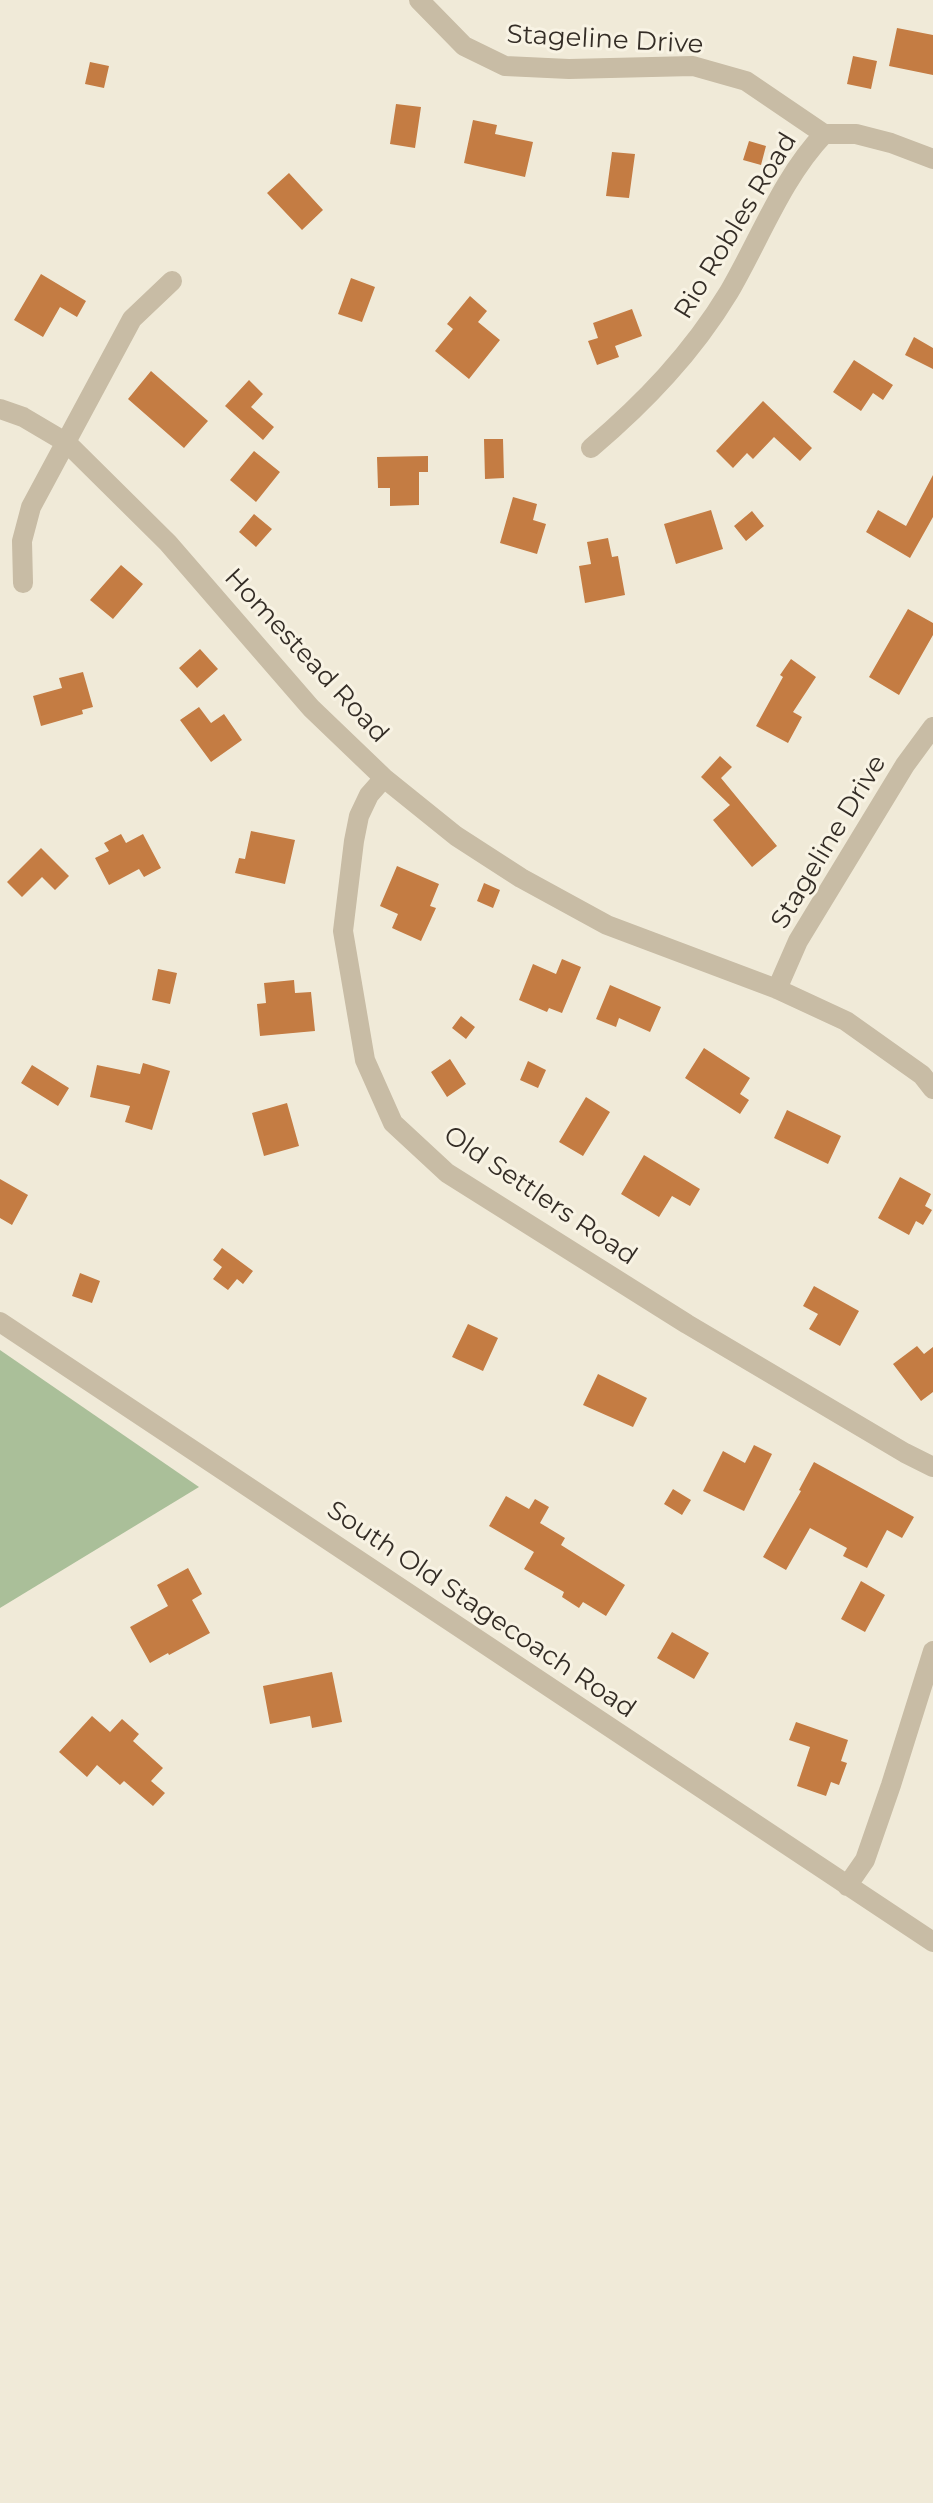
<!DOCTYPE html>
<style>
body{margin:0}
canvas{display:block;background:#f0ead8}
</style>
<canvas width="933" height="2503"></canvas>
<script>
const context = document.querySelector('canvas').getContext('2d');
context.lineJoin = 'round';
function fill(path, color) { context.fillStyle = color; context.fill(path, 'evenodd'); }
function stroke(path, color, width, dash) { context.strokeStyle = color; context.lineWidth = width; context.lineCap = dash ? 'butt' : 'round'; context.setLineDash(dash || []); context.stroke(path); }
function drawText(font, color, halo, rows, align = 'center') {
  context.font = font + ' Montserrat,sans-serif'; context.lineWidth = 6; context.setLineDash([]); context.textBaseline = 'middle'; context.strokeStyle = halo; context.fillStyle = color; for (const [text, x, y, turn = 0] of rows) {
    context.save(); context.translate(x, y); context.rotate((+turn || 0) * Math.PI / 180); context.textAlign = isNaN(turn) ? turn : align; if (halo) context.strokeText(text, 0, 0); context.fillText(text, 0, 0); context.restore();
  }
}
fill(new Path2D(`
 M0 1350 199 1487 0 1608Z`), '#aabf99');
fill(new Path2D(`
 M897 28 933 35V75L889 66Z
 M853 56 877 61 871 89 847 84Z
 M90 62 109 66 104 88 85 84Z
 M396 104 421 107 415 148 390 144Z
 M473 120 497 125 495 134 533 142 525 177 464 163Z
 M749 141 766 146 761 165 743 160Z
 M612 152 635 154 629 198 606 196Z
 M289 173 323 210 302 230 267 193Z
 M41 274 86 301 77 317 60 307 43 337 14 320Z
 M351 278 375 287 362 322 338 314Z
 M470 296 487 311 478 322 500 340 469 379 435 351 453 329 447 324Z
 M632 309 642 336 615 346 619 357 597 365 588 341 598 338 593 323Z
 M914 337 933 348V369L905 355Z
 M854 360 893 385 883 400 873 393 861 411 833 392Z
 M151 371 208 421 184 448 128 399Z
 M249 380 263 394 251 407 274 427 263 440 225 406Z
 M763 401 812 448 800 461 774 437 753 459 747 453 733 468 716 451Z
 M484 439H503L504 478 485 479Z
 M254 451 280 472 256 502 230 480Z
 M428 456V472H419V505L390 506V488H378L377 457Z
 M933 475V517L910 558 866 532 878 510 906 526Z
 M513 497 537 504 533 520 546 524 537 554 500 543Z
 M711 510 723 549 676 564 664 524Z
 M752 511 764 526 746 541 734 526Z
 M254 514 272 529 256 547 239 532Z
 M608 538 612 557 618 556 625 595 585 603 579 566 591 564 587 542Z
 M121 565 143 584 113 619 90 600Z
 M908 609 933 623V635L899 695 869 677Z
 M200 649 218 669 197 688 179 668Z
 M791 659 816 677 793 712 802 717 788 743 756 726 783 677 780 675Z
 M83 672 93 707 82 710 83 714 41 726 33 696 62 688 59 678Z
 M199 707 211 723 224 714 242 740 211 762 180 720Z
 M720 756 732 767 721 778 777 846 752 867 713 820 730 805 701 777Z
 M251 831 295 840 285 884 235 873 239 858 245 859Z
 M121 834 126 843 143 834 161 868 144 877 139 869 109 885 95 858 109 851 104 843Z
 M41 848 69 876 55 890 42 877 22 897 7 882Z
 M397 866 439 884 430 906 436 908 421 941 392 928 398 914 380 906Z
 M484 883 500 890 493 908 477 901Z
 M562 959 581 967 562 1013 549 1008 547 1012 519 1000 533 964 556 974Z
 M158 969 177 973 170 1004 152 1000Z
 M294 980 295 993 311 992 315 1031 260 1036 257 1004 266 1003 264 983Z
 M610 985 661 1007 650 1032 619 1018 616 1027 596 1019Z
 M461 1016 475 1027 466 1039 452 1028Z
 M704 1048 750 1078 740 1094 749 1100 740 1114 685 1078Z
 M450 1059 466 1084 447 1097 431 1072Z
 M528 1061 546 1070 538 1088 520 1080Z
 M143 1063 170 1071 152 1130 125 1122 130 1106 90 1097 97 1065 140 1074Z
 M32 1065 69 1088 58 1106 21 1083Z
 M586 1097 610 1112 583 1156 559 1142Z
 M287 1103 299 1146 264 1156 252 1113Z
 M787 1110 841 1136 828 1164 774 1138Z
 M644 1155 700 1189 690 1206 672 1196 659 1217 621 1194Z
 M900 1177 931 1194 925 1206 932 1210 923 1225 916 1221 909 1235 878 1218Z
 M0 1179 28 1195 12 1225 0 1218Z
 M222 1248 253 1271 243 1284 237 1279 228 1290 213 1279 222 1267 213 1260Z
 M80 1273 100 1281 92 1303 72 1296Z
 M814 1286 859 1311 840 1346 809 1329 818 1314 803 1306Z
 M468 1324 498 1338 483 1371 452 1357Z
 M917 1346 924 1354 933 1347V1392L921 1401 893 1364Z
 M598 1374 647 1398 633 1427 583 1405Z
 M754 1445 772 1454 744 1511 703 1491 723 1451 745 1463Z
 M814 1462 914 1517 902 1538 887 1530 867 1568 843 1556 847 1548 810 1528 786 1570 763 1557 801 1491 799 1490Z
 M673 1489 691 1500 682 1515 664 1504Z
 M506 1496 529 1509 535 1499 549 1507 540 1523 565 1538 561 1545 625 1585 606 1616 583 1602 579 1608 562 1597 564 1592 524 1569 534 1552 489 1526Z
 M188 1568 202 1594 192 1600 210 1633 169 1655 168 1653 150 1663 130 1627 168 1606 157 1585Z
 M861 1581 885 1595 865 1632 841 1619Z
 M672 1632 709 1653 694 1679 657 1658Z
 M332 1672 342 1722 312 1728 310 1716 270 1724 263 1686Z
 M92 1716 110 1732 122 1719 139 1734 133 1741 163 1768 151 1781 165 1793 153 1806 124 1781 120 1785 97 1765 87 1777 59 1752Z
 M796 1722 848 1740 841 1761 847 1763 839 1785 831 1782 826 1796 797 1786 810 1747 789 1740Z`), '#c47c43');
stroke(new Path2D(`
 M419 0 464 46 505 66 569 69 693 66 746 81 824 134H856L891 143 933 159
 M0 409 23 417 67 443 168 543 311 708 384 778 456 836 521 878 607 925 777 989 846 1021 922 1075 933 1089
 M591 448C645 402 692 353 729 292 760 239 782 178 824 134
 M23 583 22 541 31 507 132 319 172 281
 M384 778 369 795 359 816 354 841 343 931 365 1060 393 1123 447 1173 687 1324 905 1453 933 1467
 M777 989 798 941 905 765 933 727
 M0 1322 933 1942
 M847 1886 865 1860 891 1785 933 1651`), '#c8bca5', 20);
drawText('26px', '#342d26', '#f8f3e4', [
 ["Stageline Drive",605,40,3],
 ["Rio Robles Road",736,226,-59],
 ["Homestead Road",306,656,47],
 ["Stageline Drive",829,842,-59],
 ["Old Settlers Road",540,1196,34],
 ["South Old Stagecoach Road",481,1610,34]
]);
</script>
